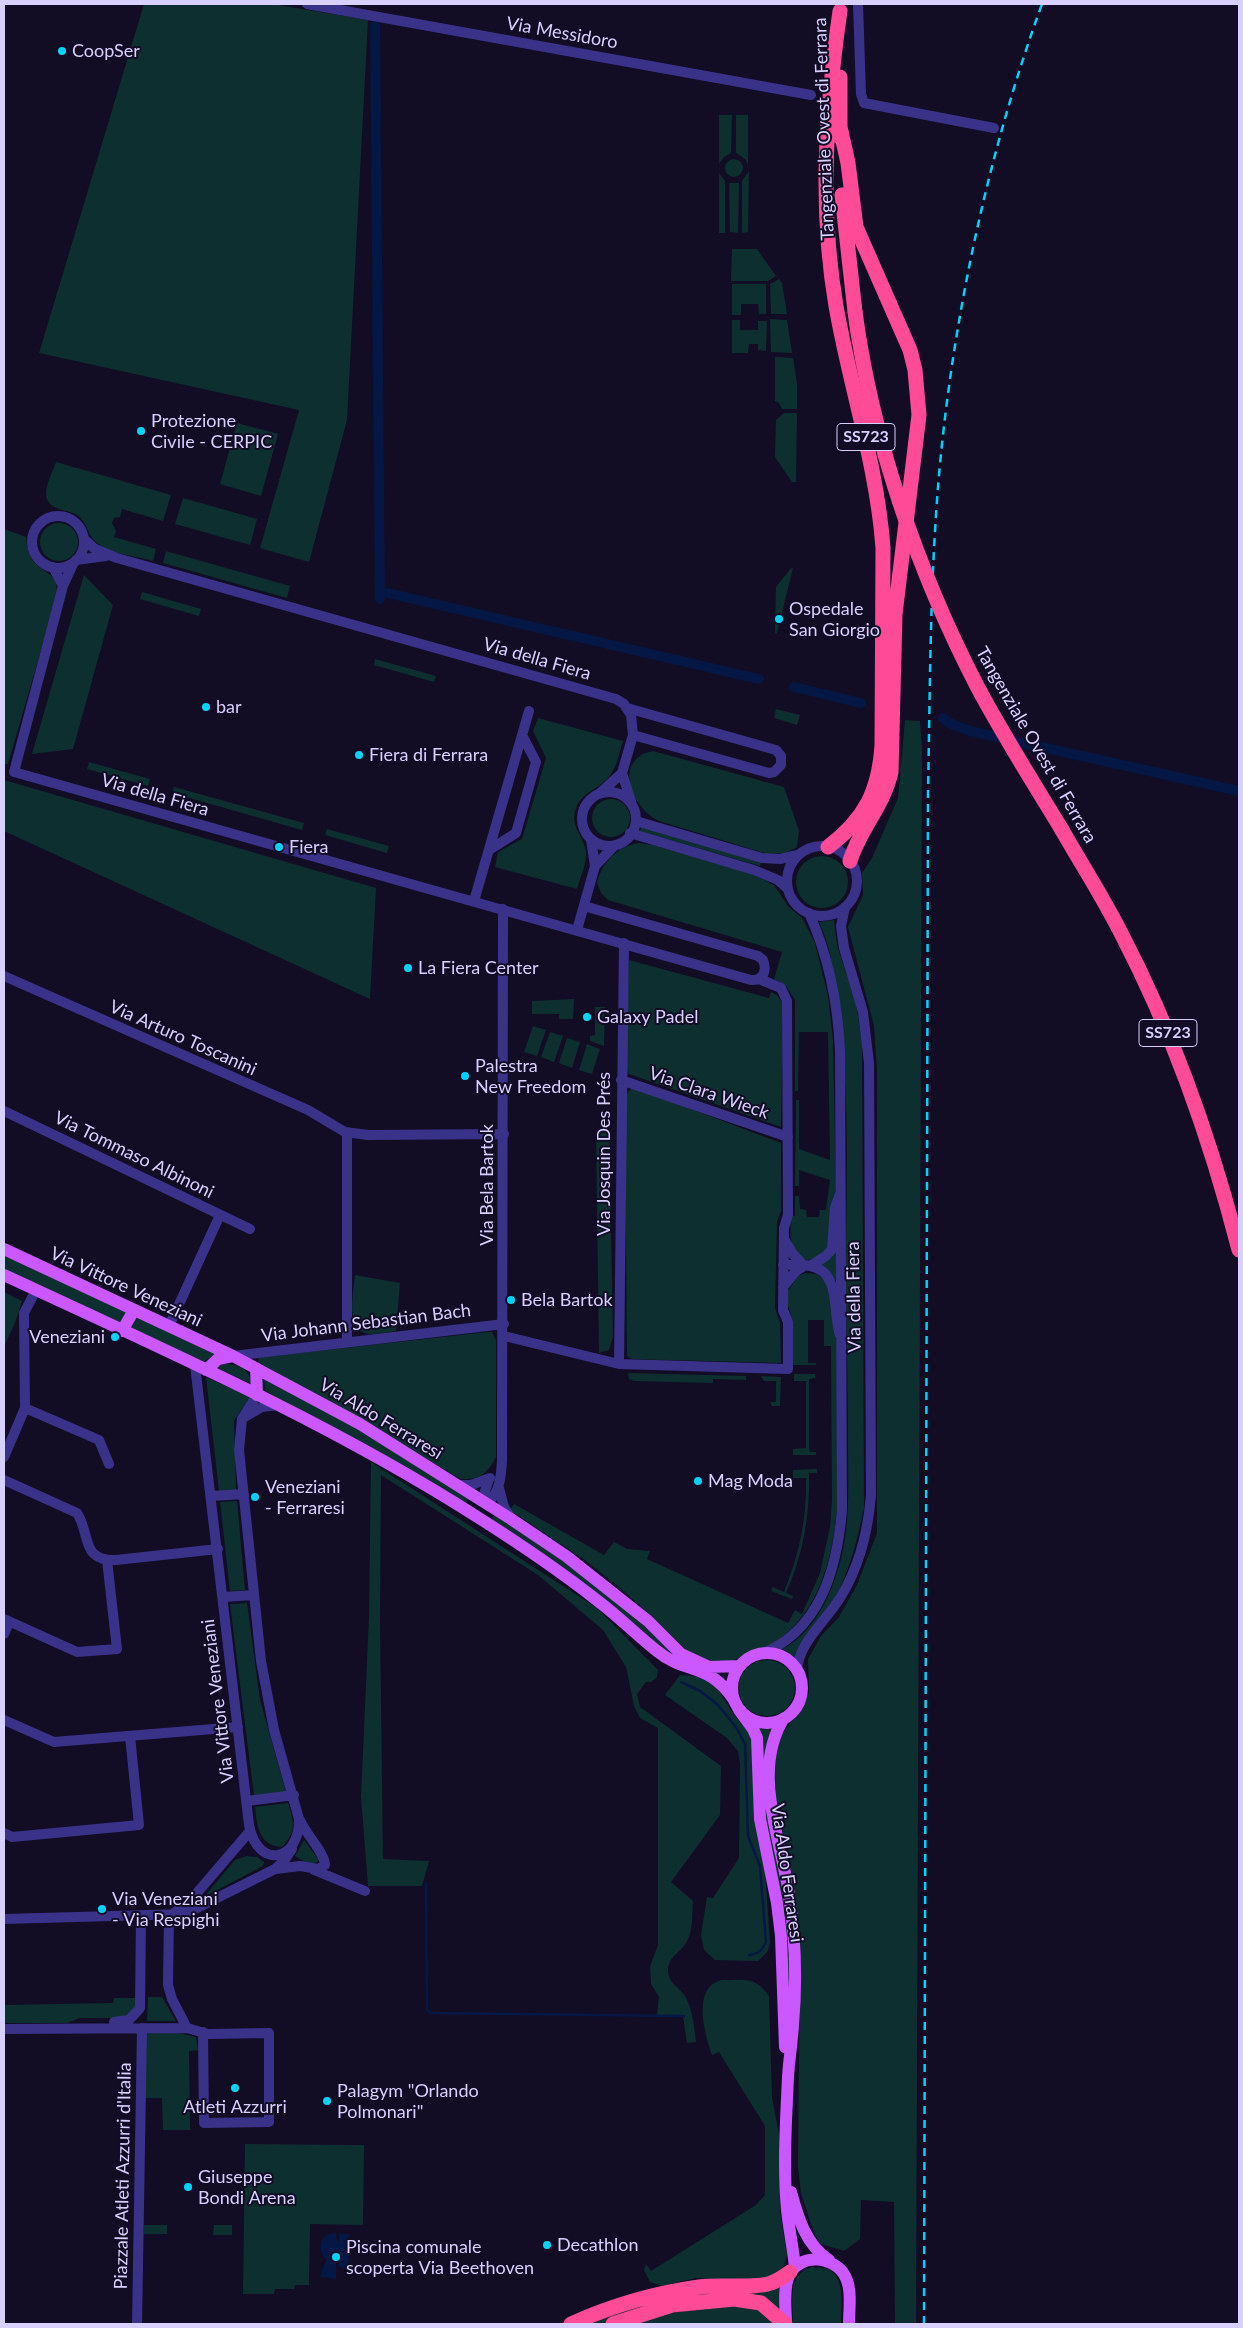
<!DOCTYPE html>
<meta charset="utf-8">
<style>
body{margin:0}
#map{position:relative;width:1243px;height:2328px;overflow:hidden;background:#120c25;font-family:Lato,sans-serif}
canvas{display:block}
.frame{position:absolute;inset:0;border:5px solid #d8d0ff;pointer-events:none}
</style>
<div id="map">
<canvas width="1243" height="2328"></canvas>
<div class="frame"></div>
</div>
<script>
const context = document.querySelector('canvas').getContext('2d');
context.lineJoin = 'round';
function fill(path, color) { context.fillStyle = color; context.fill(path, 'evenodd'); }
function stroke(path, color, width, dash) { context.strokeStyle = color; context.lineWidth = width; context.lineCap = dash ? 'butt' : 'round'; context.setLineDash(dash || []); context.stroke(path); }
function drawText(font, color, halo, rows, align = 'center') {
  context.font = font + ' Lato,sans-serif'; context.lineWidth = 4; context.setLineDash([]); context.textBaseline = 'middle'; context.strokeStyle = halo; context.fillStyle = color; for (const [text, x, y, turn = 0] of rows) {
    context.save(); context.translate(x, y); context.rotate((+turn || 0) * Math.PI / 180); context.textAlign = isNaN(turn) ? turn : align; if (halo) context.strokeText(text, 0, 0); context.fillText(text, 0, 0); context.restore();
  }
}
fill(new Path2D(`
 M144 4H272L368 20 347 420 309 562 260 548 299 410 39 353Z
 M719 115H732L731 153 724 157 719 164Z
 M736 115H748V165L745 159 736 153Z
 M725 168a9 9 0 1 1 18 0a9 9 0 1 1-18 0Z
 M749 171 748 232 742 233V181Z
 M719 173 725 181V233H719Z
 M729 183H739L738 233 730 232Z
 M732 249H757L776 276 768 281H731Z
 M779 279 782 283 787 314H771L770 284Z
 M732 284H766V314H759L758 304H741V315H732Z
 M770 319 787 320 792 353 771 352Z
 M732 320H740V330H758V321H767L766 351 758 350V344H749L748 353H732Z
 M775 357 793 358 797 384V409H782L779 403 775 401Z
 M784 413H797L796 482H792L775 457 776 420Z
 M237 423 278 434 261 496 220 484Z
 M56 462 171 495 163 521 122 509 120 517 114 518 112 523 116 531 114 537 156 549 153 561C136 556 107 554 94 540 87 533 87 522 77 515 67 509 52 511 47 499 43 490 53 471 56 462Z
 M183 498 257 519 250 545 175 524Z
 M40 542a19 19 0 1 1 38 0a19 19 0 1 1-38 0Z
 M4 529 26 537C27 548 29 559 38 566 53 578 59 576 56 598L8 764 4 765Z
 M166 551 290 586 287 598 163 563Z
 M791 568H793L777 633H775L776 587Z
 M84 575 113 605 73 749 32 754Z
 M142 592 201 609 199 616 140 599Z
 M375 659 436 676 434 682 374 665Z
 M776 709 800 715 797 725 774 718Z
 M538 718 623 741C619 753 617 767 609 777 599 789 582 792 576 808 569 826 584 836 586 852 587 864 580 878 577 889L495 867 498 852 522 839 546 758 533 731Z
 M905 720 920 721 922 750 916 2324H895L894 2202 861 2200 860 2239 844 2251 819 2243 811 2224 801 2193 798 2167 800 1944 790 1862 776 1803V1755L780 1737 802 1708 809 1692 808 1659 821 1636 839 1617 857 1585 877 1533V1070L874 1026 848 927 863 895 862 873 872 858 898 798Z
 M653 751 784 787 799 831 797 847 786 853 768 854 662 822C632 811 611 759 653 751Z
 M89 762 150 779 148 786 87 769Z
 M4 780 376 888 370 999 4 831Z
 M174 787 304 823 302 830 172 793Z
 M592 818a19 19 0 1 1 38 0a19 19 0 1 1-38 0Z
 M641 827 761 862 760 866 640 831Z
 M327 829 389 846 387 853 325 835Z
 M639 843 653 845 755 875 774 885 788 906 802 918 815 943 828 996 833 1040 836 1188 828 1249C824 1252 820 1256 815 1258 791 1269 787 1230 793 1216H795V1196H799L800 1209 806 1210 807 1217H819L820 1210H826L830 1180 799 1170V1186H795L796 1100H799V1149L830 1160 828 1032H799L798 1091H795V1000L786 986 774 979 782 952 608 900 601 893 597 883C602 862 618 846 639 843Z
 M796 882a26 26 0 1 1 52 0a26 26 0 1 1-52 0Z
 M834 920 837 945 856 1004 862 1042 864 1508C857 1540 850 1571 834 1599 822 1620 805 1636 794 1657L782 1649C818 1632 837 1582 844 1545 850 1511 848 1477 848 1443 848 1397 847 1350 846 1304 845 1205 852 1105 838 1006 834 977 832 949 819 922Z
 M629 960 769 998 771 992 777 995 783 1004 781 1127 629 1074 626 1069Z
 M574 999 573 1019H559V1014H532V1001Z
 M595 1007H605L604 1046 590 1041V1036L595 1035Z
 M533 1026 546 1030 537 1056 524 1052Z
 M550 1032 563 1036 554 1062 541 1057Z
 M567 1038 580 1042 572 1068 559 1063Z
 M587 1044 600 1049 592 1074 579 1070Z
 M632 1088 638 1089 781 1143V1211L777 1222 775 1308 780 1323 781 1363 632 1359 627 1356 625 1104 628 1092Z
 M596 1130 609 1131 613 1337 609 1350 599 1353Z
 M836 1249 837 1282 832 1275 815 1266Z
 M4 1252 127 1310 120 1324 4 1269Z
 M805 1273 816 1274 828 1281 837 1345 838 1501C833 1557 820 1618 767 1647 761 1650 754 1650 748 1653 739 1658 731 1662 720 1665L687 1651 624 1591 585 1560 510 1510 514 1504 604 1555 614 1542 627 1549 650 1551 647 1559 788 1623 795 1610 802 1614 820 1573 830 1527 832 1500 831 1346H824V1320H808V1363H816V1365H793V1321L788 1306V1291L798 1276Z
 M355 1275 400 1283 396 1331C388 1332 378 1334 369 1334 344 1331 354 1291 355 1275Z
 M4 1292 22 1301 16 1320 4 1347Z
 M137 1315 218 1354 202 1362 131 1328Z
 M487 1332H492L496 1340V1457C488 1473 480 1480 461 1479L258 1362 259 1358 265 1357Z
 M223 1364C239 1363 249 1369 253 1385L216 1367Z
 M628 1373 746 1376V1380L713 1379V1383L634 1381 629 1379Z
 M794 1374H815V1378L809 1379V1448L810 1452H816V1455H793V1449L806 1448V1381H794Z
 M761 1376 781 1377 780 1406H772L770 1402H776V1381H764Z
 M206 1377 250 1397 234 1421 236 1490 219 1491Z
 M263 1377 334 1414 471 1497 463 1505 271 1394 266 1391Z
 M371 1462 597 1608 658 1670 657 1677 651 1682H646L637 1694 640 1707 721 1766 720 1815 671 1882 693 1901C692 1912 693 1929 688 1939 683 1952 668 1955 668 1971 669 1984 679 1987 685 1996 693 2010 694 2027 696 2042L687 2043 683 2016 657 2015 659 1997 651 1984 650 1966 658 1945V1728L640 1718 634 1706 626 1667 603 1630 538 1575 381 1475 380 1621 383 1859 429 1861 422 1886H368L361 1797 369 1616Z
 M817 1469V1473H809C810 1515 803 1555 786 1593L793 1596 792 1599 771 1591 773 1587 784 1592C799 1555 807 1518 806 1478H793V1470Z
 M237 1501 245 1590 230 1591 220 1502Z
 M495 1513 531 1536 647 1627 670 1650 668 1654 491 1521Z
 M247 1603 260 1700 286 1792 254 1796 230 1604Z
 M739 1688a28 28 0 1 1 56 0a28 28 0 1 1-56 0Z
 M680 1675C719 1675 717 1692 736 1717 748 1732 748 1727 753 1748L765 1869 770 1943 768 1951 758 1961 715 1960 704 1950 701 1935 707 1897 713 1898 739 1858 740 1764 738 1751 727 1738 665 1695Z
 M759 1728H773L770 1735 787 1908 791 2020 765 1827Z
 M288 1803C294 1822 297 1832 282 1847 259 1846 257 1826 255 1807Z
 M304 1840 319 1860 312 1866 295 1856Z
 M246 1856 257 1857 264 1862 263 1866 204 1897 235 1860Z
 M722 1980C743 1980 756 1976 769 1996L772 2098 779 2134 780 2211 787 2255 784 2266 770 2279 733 2280 696 2278 662 2286 650 2282 644 2270 646 2264 651 2271 756 2205 765 2195V2126L719 2052 712 2055C705 2034 691 1987 722 1980Z
 M148 1997H162L176 2021H147Z
 M114 1998H136V2007L126 2018H80L67 2023H4V2005L113 2003Z
 M145 2032 179 2033 196 2037 198 2050 189 2051 190 2130H163L162 2098H145Z
 M245 2144 364 2145 363 2225 310 2224 309 2285H295L294 2289H275L274 2294H243Z
 M144 2225H167V2234H144Z
 M214 2225H232V2235H213Z
 M812 2267 829 2269C846 2280 841 2306 841 2324H793C793 2302 786 2275 812 2267Z
 M780 2283V2310L766 2299 651 2306 601 2324H582L668 2297Z
 M736 2305 758 2309 774 2324H629L661 2314Z`), '#0e2f2f');
fill(new Path2D(`
 M336 2233 337 2242H339V2233L349 2234 348 2268 339 2267V2261H336V2279L320 2277 326 2260C318 2251 319 2240 328 2234Z`), '#051845');
stroke(new Path2D(`
 M681 1682 700 1691 717 1704 736 1727 745 1744 748 1836 760 1866 766 1942C762 1950 759 1954 749 1955
 M426 1883 427 2010 431 2013 684 2016`), '#051845', 2.5);
stroke(new Path2D(`
 M375 26 380 599
 M379 591 759 679
 M794 687 861 703
 M943 718 949 723 970 731 1239 791`), '#051845', 10);
stroke(new Path2D(`
 M307 4 811 95
 M858 4 861 94 864 103 994 128
 M32 542a26 26 0 1 1 52 0a26 26 0 1 1-52 0Z
 M84 539 95 549 117 558 616 699 624 704 631 715 633 735 622 773 599 794
 M76 560 106 556
 M53 567 63 586 74 562
 M63 586 14 772 751 980C764 981 767 970 763 960L758 956 584 906
 M627 708 776 750 781 756V765L774 772 769 773 633 735
 M622 773 631 801
 M582 819a27 27 0 1 1 54 0a27 27 0 1 1-54 0Z
 M636 821 762 858 780 859 798 855
 M630 833 754 870 778 880 788 889
 M787 881a35 35 0 1 1 70 0a35 35 0 1 1-70 0Z
 M489 850 516 833 536 762 522 735
 M595 866 615 845
 M474 901 529 711
 M577 930 595 866 591 840
 M4 976 308 1110 345 1132 368 1135 504 1134
 M621 1080 788 1137
 M4 1111 250 1229
 M783 1265C792 1265 802 1264 810 1266 842 1272 832 1312 840 1335
 M810 1266 826 1256 832 1249 835 1208 840 1194
 M783 1287 796 1271 804 1266 793 1254 784 1239
 M169 1326 220 1215
 M504 1336 619 1364 788 1369V1322L783 1310 784 1228 788 1215 787 1001 781 988 759 979
 M347 1341V1133
 M233 1356 504 1324
 M619 1364 624 943
 M195 1365 249 1825C258 1871 300 1861 299 1819L274 1730 261 1661 239 1450 242 1419 257 1395
 M25 1408 99 1440 109 1464
 M243 1418 262 1407 278 1405
 M4 1457 25 1408 24 1313 36 1290
 M489 1479 484 1494 487 1504C500 1492 501 1477 502 1461L503 909
 M4 1480 77 1513C91 1534 80 1561 116 1560L218 1549
 M457 1485H471L490 1478
 M499 1488 504 1507 511 1518
 M211 1496 244 1494
 M223 1597 254 1595
 M4 1619 77 1652 117 1649 107 1560
 M4 1634 9 1622
 M758 1655C820 1633 837 1569 842 1510L840 1052C838 1004 829 957 809 913
 M797 1671C798 1643 826 1621 840 1598 860 1566 868 1532 871 1495L869 1063 863 1012 844 948 841 926 845 907
 M4 1720 54 1742 238 1727
 M247 1801 294 1795
 M4 1833 12 1837 139 1825 130 1736
 M276 1869 300 1866 318 1869 325 1865C325 1853 305 1833 300 1820
 M314 1870 365 1891
 M174 1913 190 1901 250 1831
 M169 1915 168 1985 172 1999 187 2028
 M4 1919 185 1914 275 1869 284 1861 292 1849
 M114 2022 129 2020 140 2008 141 1916
 M4 2029 187 2028 208 2034 269 2033V2122L204 2123 203 2032
 M137 2324 142 2028`), '#3a3289', 10);
stroke(new Path2D(`
 M4 1249 233 1356 360 1424 511 1519 566 1556 648 1621 681 1654 709 1667 740 1666
 M4 1275C165 1350 329 1422 479 1518 520 1544 560 1571 598 1601 619 1617 637 1635 657 1651 686 1675 709 1662 734 1700
 M122 1331 134 1310
 M256 1368 257 1395
 M206 1370 218 1359 233 1356
 M732 1688a35 35 0 1 1 70 0a35 35 0 1 1-70 0Z
 M739 1710 753 1729 757 1738 760 1819 777 1903 781 1936 785 2047
 M784 1718C752 1768 779 1835 788 1888 795 1932 797 1980 793 2025 792 2042 789 2060 788 2077 786 2121 783 2167 787 2210 789 2229 793 2248 795 2267
 M791 2192C798 2218 806 2245 829 2260
 M786 2324C786 2310 783 2292 788 2278 797 2252 836 2255 846 2278 852 2291 849 2310 849 2324`), '#ca57ff', 12);
stroke(new Path2D(`
 M840 77V137
 M840 127 848 163 856 227 910 350 915 370 919 415 895 614 891 772C884 805 860 829 850 861
 M842 195 855 312
 M1062 830C1082 865 1104 899 1122 935 1174 1035 1211 1141 1239 1250
 M828 847C865 819 879 791 882 745L883 548C877 465 850 387 836 306 819 207 826 109 840 11
 M571 2324C611 2306 655 2293 699 2287 720 2284 754 2289 771 2283 778 2281 784 2276 790 2272
 M613 2324 672 2305 734 2299 761 2303 785 2324`), '#ff4b97', 15);
stroke(new Path2D(`
 M924 2324 928 793C930 691 930 589 938 487 951 327 987 155 1042 4`), '#00d3fb', 2.5, [8, 6]);
stroke(new Path2D(`
 M855 312C872 439 918 572 977 686 1003 735 1033 782 1062 830`), '#ff4b97', 15);
for (const [x, y, r, color] of [
 [62,51,5,"#00d3fb"],
 [141,431,5,"#00d3fb"],
 [779,619,5,"#00d3fb"],
 [206,707,5,"#00d3fb"],
 [359,755,5,"#00d3fb"],
 [279,847,5,"#00d3fb"],
 [408,968,5,"#00d3fb"],
 [587,1017,5,"#00d3fb"],
 [465,1076,5,"#00d3fb"],
 [511,1300,5,"#00d3fb"],
 [115,1337,5,"#00d3fb"],
 [698,1481,5,"#00d3fb"],
 [255,1497,5,"#00d3fb"],
 [102,1909,5,"#00d3fb"],
 [235,2088,5,"#00d3fb"],
 [327,2101,5,"#00d3fb"],
 [188,2187,5,"#00d3fb"],
 [547,2245,5,"#00d3fb"],
 [336,2257,5,"#00d3fb"]
]) { const dot = new Path2D(); dot.arc(x, y, r, 0, 2 * Math.PI); context.fillStyle = color; context.fill(dot); stroke(dot, '#120c25', 2); }
for (const [x, y, w] of [
 [866,437,58],
 [1168,1033,58]
]) { const box = new Path2D(); box.roundRect(x - w / 2, y - 13.5, w, 27, 4); context.fillStyle = '#120c25'; context.fill(box); stroke(box, '#d8d0ff', 1); }
drawText('bold 16px', '#d8d0ff', null, [
 ["SS723",866,437],
 ["SS723",1168,1033]
]);
drawText('18px', '#d8d0ff', '#120c25', [
 ["Via Messidoro",562,33,10],
 ["Tangenziale Ovest di Ferrara",824,129,-92],
 ["Via della Fiera",537,659,16],
 ["Tangenziale Ovest di Ferrara",1036,745,60],
 ["Via della Fiera",155,795,16],
 ["Via Arturo Toscanini",183,1038,24],
 ["Via Clara Wieck",709,1093,19],
 ["Via Josquin Des Prés",604,1154,-90],
 ["Via Tommaso Albinoni",134,1155,26],
 ["Via Bela Bartok",487,1185,-90],
 ["Via Vittore Veneziani",126,1287,25],
 ["Via della Fiera",854,1297,-91],
 ["Via Johann Sebastian Bach",366,1323,-7],
 ["Via Aldo Ferraresi",381,1419,31],
 ["Via Vittore Veneziani",218,1701,-97],
 ["Via Aldo Ferraresi",787,1873,82],
 ["Piazzale Atleti Azzurri d'Italia",123,2176,-89]
]);
drawText('18px', '#d8d0ff', '#120c25', [
 ["CoopSer",72,51],
 ["Protezione",151,421],
 ["Civile - CERPIC",151,442],
 ["Ospedale",789,609],
 ["San Giorgio",789,630],
 ["bar",216,707],
 ["Fiera di Ferrara",369,755],
 ["Fiera",289,847],
 ["La Fiera Center",418,968],
 ["Galaxy Padel",597,1017],
 ["Palestra",475,1066],
 ["New Freedom",475,1087],
 ["Bela Bartok",521,1300],
 ["Veneziani",105,1337,"right"],
 ["Mag Moda",708,1481],
 ["Veneziani",265,1487],
 ["- Ferraresi",265,1508],
 ["Via Veneziani",112,1899],
 ["- Via Respighi",112,1920],
 ["Palagym \"Orlando",337,2091],
 ["Polmonari\"",337,2112],
 ["Atleti Azzurri",235,2107,"center"],
 ["Giuseppe",198,2177],
 ["Bondi Arena",198,2198],
 ["Decathlon",557,2245],
 ["Piscina comunale",346,2247],
 ["scoperta Via Beethoven",346,2268]
], 'left');
</script>
